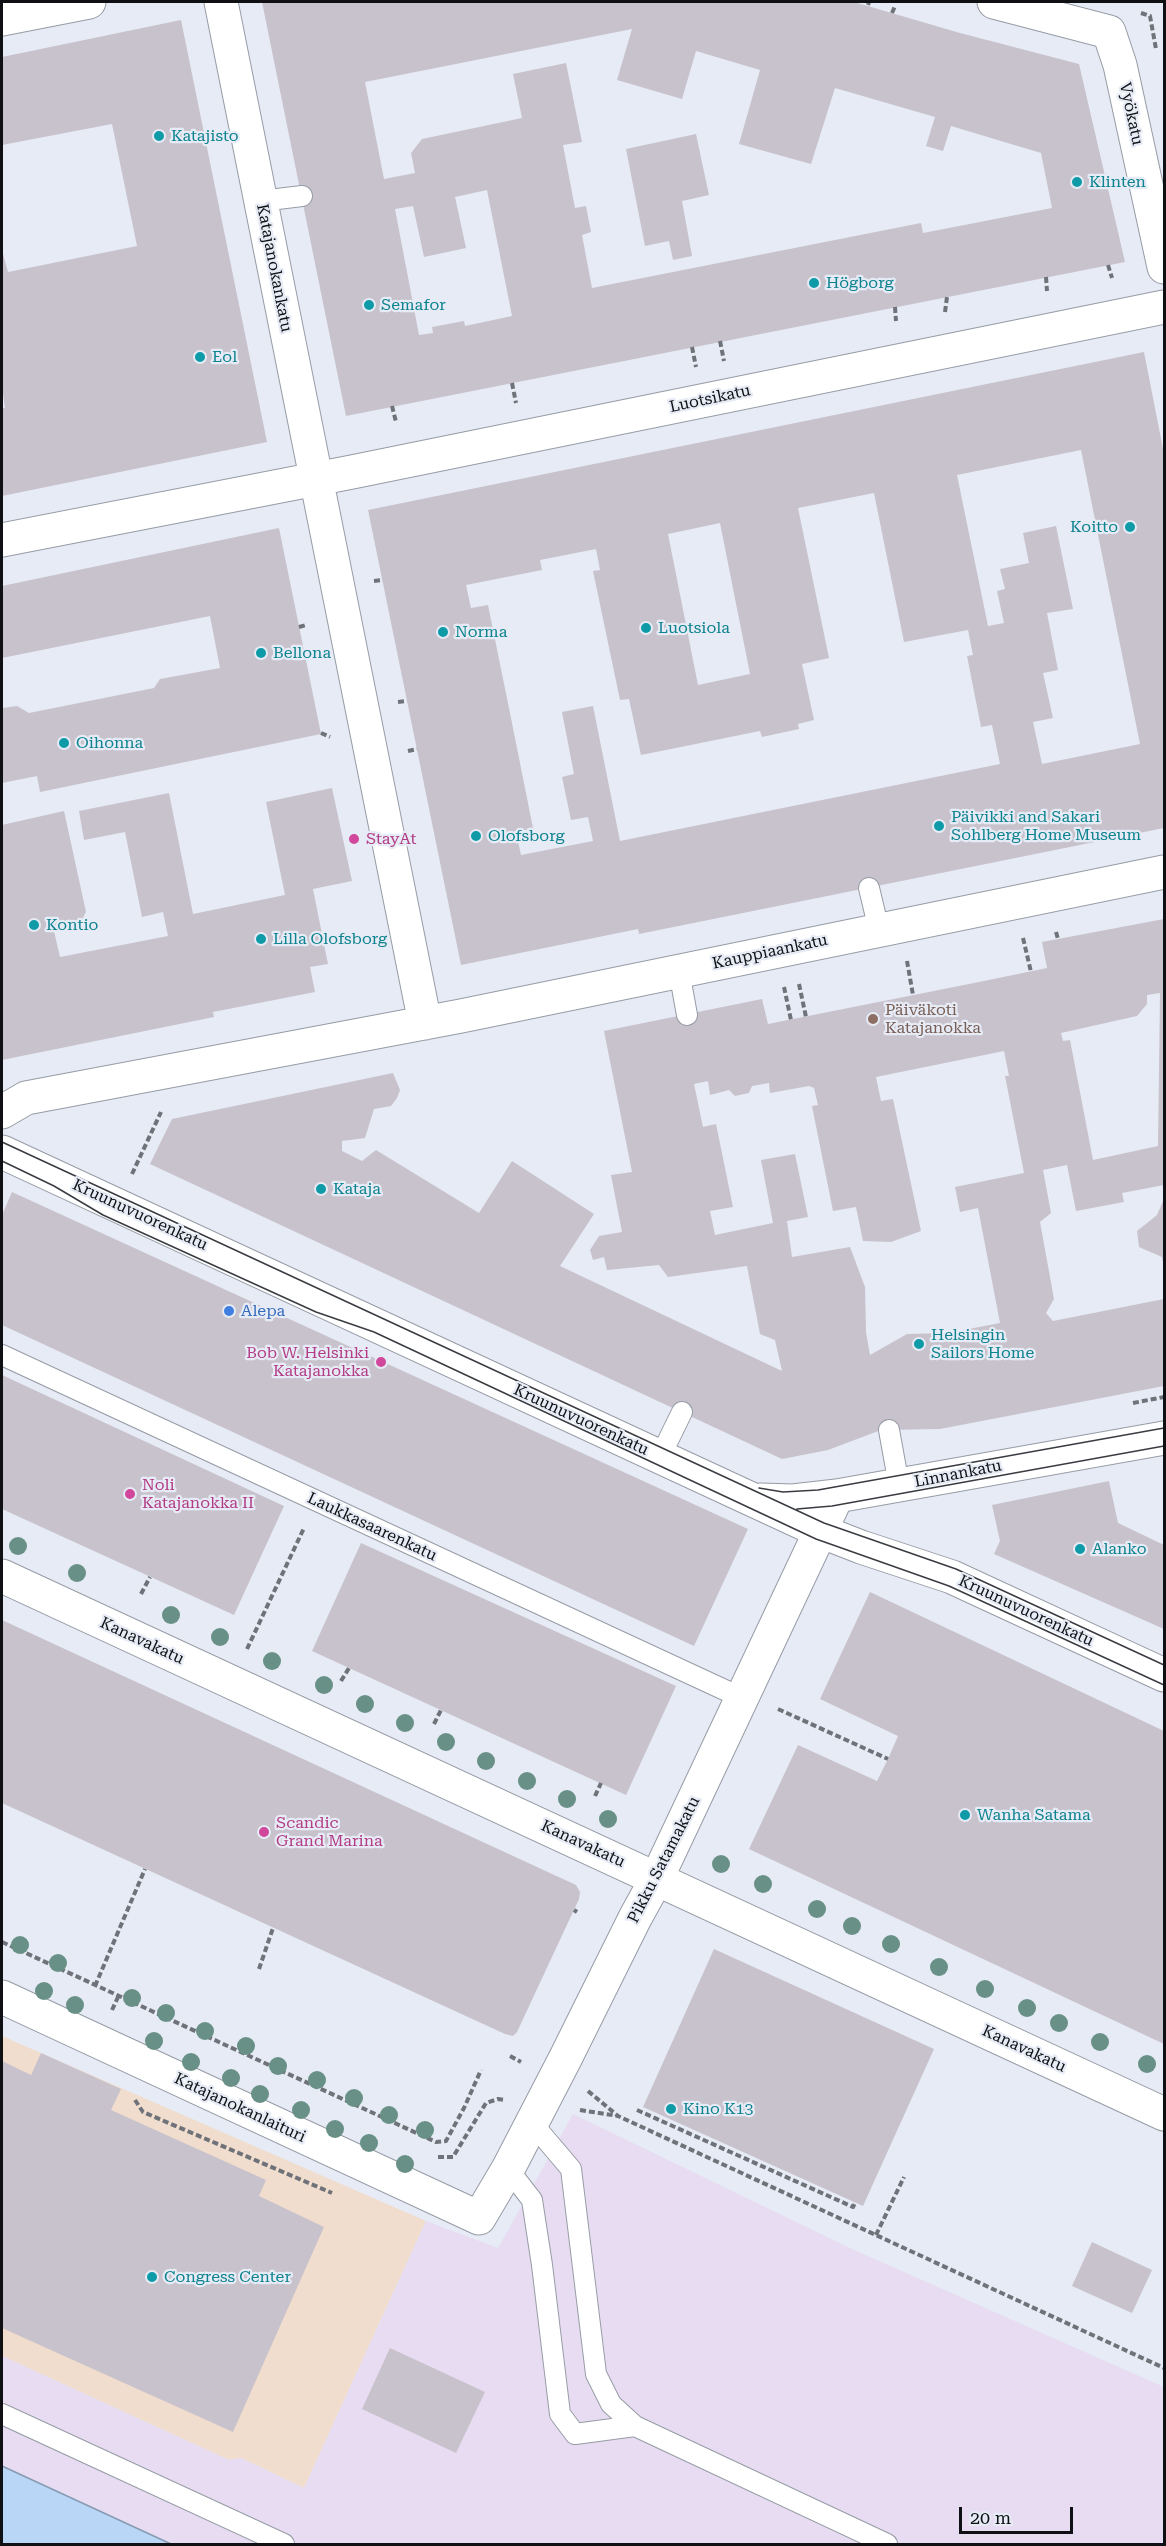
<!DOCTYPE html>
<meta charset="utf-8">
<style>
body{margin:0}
#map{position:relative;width:1166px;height:2546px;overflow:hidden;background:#e6ebf5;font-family:"Roboto Serif",serif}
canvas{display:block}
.frame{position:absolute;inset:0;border:3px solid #0e1014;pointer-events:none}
.scale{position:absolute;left:959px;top:2507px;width:114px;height:27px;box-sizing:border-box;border:3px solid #0e1014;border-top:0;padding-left:8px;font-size:18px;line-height:21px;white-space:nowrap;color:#0e1014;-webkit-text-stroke:4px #e6ebf5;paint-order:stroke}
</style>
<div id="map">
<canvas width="1166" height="2546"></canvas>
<div class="frame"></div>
<div class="scale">20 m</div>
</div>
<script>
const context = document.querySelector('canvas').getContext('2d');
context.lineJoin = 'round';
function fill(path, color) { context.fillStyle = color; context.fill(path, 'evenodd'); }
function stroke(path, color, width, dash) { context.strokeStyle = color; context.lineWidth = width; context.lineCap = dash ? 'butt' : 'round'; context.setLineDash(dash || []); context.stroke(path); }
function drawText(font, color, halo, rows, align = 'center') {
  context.font = font + ' "Roboto Serif",serif'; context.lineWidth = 4.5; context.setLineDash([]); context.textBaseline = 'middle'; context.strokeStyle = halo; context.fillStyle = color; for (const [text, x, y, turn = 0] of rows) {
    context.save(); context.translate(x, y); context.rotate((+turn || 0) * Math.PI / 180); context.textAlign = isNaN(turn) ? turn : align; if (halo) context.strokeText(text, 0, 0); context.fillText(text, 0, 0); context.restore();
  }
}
fill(new Path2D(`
 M2 2036 426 2221 304 2488 241 2458 229 2460 2 2356Z`), '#f0ddcd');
fill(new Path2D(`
 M573 2114 852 2249 1164 2387V2544H171L2 2466V2356L229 2460 241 2458 304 2488 426 2221 498 2248Z`), '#e7dcf1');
const water = new Path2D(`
 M2 2466 171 2544H2Z`);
fill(water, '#bad6f7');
stroke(water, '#869bb3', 1.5);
fill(new Path2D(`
 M262 2H854L960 33 1079 64 1125 262 346 416ZM632 29 617 80 682 99 696 51 760 70 739 144 811 164 835 88 935 117 926 146 943 151 951 126 1041 153 1052 208 923 233 921 223 592 288 582 235 591 232 586 206 575 208 563 145 582 142 566 63 513 74 522 118 422 139 411 153 415 173 384 179 365 82ZM487 190 512 316 465 326 464 321 432 327 433 333 419 335 395 209 413 206 424 257 466 248 455 197Z
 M181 20 267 442 2 496V408H5L2 387V250L8 272 137 246 112 124 2 145V57Z
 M696 134 709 195 682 201 692 256 673 260 669 241 645 246 626 149Z
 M1144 352 1164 454V828L639 934 638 929 461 965 368 510ZM1081 450 1140 744 1042 764 1033 722 1053 718 1043 673 1058 670 1047 613 1073 609 1056 526 1023 533 1029 563 1000 569 1005 589 997 591 1004 623 988 626 957 475ZM874 493 904 642 968 630 973 655 967 656 981 727 992 725 1000 764 620 841 593 706 562 712 574 774 562 777 571 820 588 817 593 841 521 855 516 832 533 828 512 723 488 605 471 608 466 585 542 570 540 560 596 549 600 570 593 571 620 700 629 699 641 755 760 731 762 737 799 729 798 724 814 720 802 664 829 658 798 508ZM720 523 750 674 698 685 668 534Z
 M279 528 321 734 40 792 37 776 2 783V708L17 706 29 713 154 688 160 679 220 668 210 616 2 658V586Z
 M332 788 352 881 313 889 328 964 310 967 315 992 213 1012 214 1017 2 1060V825L64 811 86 912 80 923 53 927 60 957 168 936 163 912 142 917 125 832 84 840 79 811 169 793 193 914 285 895 266 802Z
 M1164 919V1185L1122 1193 1124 1202 1076 1211 1067 1165 1043 1170 1051 1213 1040 1222 1054 1299 1046 1313 1053 1321 1164 1299V1386L940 1429 881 1430 828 1450 782 1459 150 1164 172 1119 393 1073 400 1090 397 1098 391 1106 374 1109 365 1138 342 1141V1151L362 1161 376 1150 479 1213 512 1161 594 1214 560 1266 782 1371 775 1340 760 1334 747 1266 668 1277 659 1265 607 1270 604 1257 593 1260 590 1250 599 1236 622 1232 611 1175 632 1172 604 1031 762 999 768 1024 979 982 1047 968 1042 942ZM1160 993 1158 1146 1093 1160 1070 1040 1063 1041 1061 1033 1137 1016 1147 1004V995ZM1004 1051 1009 1076H1005L1024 1173 955 1187 960 1212 978 1208 1000 1323 948 1333 907 1334 870 1355 866 1332 865 1287 850 1247 792 1257 787 1221 808 1217 795 1154 761 1160 773 1223 715 1235 710 1211 733 1207 716 1124 703 1127 694 1084 708 1081 710 1095 729 1090 735 1096 749 1093 752 1086 769 1083 770 1093 809 1086 814 1088 818 1105 812 1106 833 1211 856 1207 863 1241 891 1242 921 1231 893 1099 881 1101 876 1077Z
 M12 1192 748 1529 694 1646 2 1325V1215Z
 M1164 1199V1262H1163L1162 1257 1139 1247 1137 1231 1157 1215Z
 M2 1375 284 1506 234 1615 2 1509Z
 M1109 1481 1118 1523 1164 1545V1629L994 1554 1000 1541 992 1505Z
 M361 1543 676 1686 626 1795 312 1651Z
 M870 1592 1164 1731V2044L749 1849 798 1745 877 1781 888 1759 898 1736 820 1699Z
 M2 1620 576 1885 580 1892 579 1899 517 2032 513 2036 505 2034 2 1803Z
 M714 1949 934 2049 863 2206 643 2107Z
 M41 2053 121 2089 111 2110 266 2180 259 2196 324 2227 233 2432 2 2328V2061L31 2075Z
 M1092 2242 1152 2270 1132 2313 1072 2286Z
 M390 2348 485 2392 456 2453 362 2409Z`), '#c8c2cc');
const service = new Path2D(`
 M261 201 302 196
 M869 888 879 930
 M679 971 687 1015
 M2 1355 742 1698
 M889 1430 899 1485
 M660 1457 682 1412
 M532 2123 571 2169 596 2374 611 2404 635 2426 887 2544
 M508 2169 532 2200 542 2265 560 2414 575 2434 635 2426
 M2 2414 284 2544`);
const minor = new Path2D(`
 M221 2 425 1023
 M994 2 1109 32 1120 65 1164 267
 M2 19 89 2
 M2 540 352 472 1164 307
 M2 1112 26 1098 461 1016 1164 872
 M2 1152 820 1531 861 1547 952 1577 1164 1675
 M761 1500 793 1501 837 1496 1164 1438
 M2 1997 479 2218 508 2169 566 2057 635 1918 657 1878 837 1496`);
const secondary = new Path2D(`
 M2 1576 1164 2114`);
stroke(service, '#969ca5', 22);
stroke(minor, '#969ca5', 35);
stroke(secondary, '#969ca5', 35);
stroke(new Path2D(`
 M868 5 869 2
 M892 13 895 6
 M1141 13 1150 16 1156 49
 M1108 265 1112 278
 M1046 277 1047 291
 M895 307 896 321
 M945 312 947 297
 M720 341 724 361
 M692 347 696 367
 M512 383 516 403
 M392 406 396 422
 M374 581 383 580
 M299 627 306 625
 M398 702 407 701
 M321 733 330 737
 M408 751 417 749
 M1056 932 1058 939
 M1023 938 1031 972
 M907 961 913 995
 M799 984 806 1017
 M784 987 791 1020
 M132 1174 161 1112
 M1133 1403 1164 1397
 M141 1594 150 1577
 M247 1649 304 1528
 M341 1681 349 1668
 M778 1709 888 1759
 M434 1724 441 1710
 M595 1796 601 1783
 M574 1910 577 1912
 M2 1942 436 2142 446 2141 464 2108 481 2070
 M259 1969 273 1928
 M95 1986 145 1869
 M112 2010 118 1997
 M510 2056 521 2062
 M588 2091 618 2116 1164 2368
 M135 2100 143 2112 332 2193
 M580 2110 618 2116
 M637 2110 853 2207 855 2203
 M438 2157H453L486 2103 498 2099 505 2100
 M876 2235 904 2177`), '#6f7379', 4, [6, 3]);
stroke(service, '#fff', 20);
stroke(minor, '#fff', 33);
stroke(secondary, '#fff', 33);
stroke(new Path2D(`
 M2 1142 824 1523 956 1569 1164 1665
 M2 1161 54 1186 103 1215 316 1312 374 1332 816 1539 949 1586 1164 1685
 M759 1488 783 1492 818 1490 1164 1428
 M797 1509 832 1506 1164 1446`), '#393c41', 1.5);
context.fillStyle = '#689086';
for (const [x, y] of [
 [18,1546],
 [77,1573],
 [171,1615],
 [220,1637],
 [272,1661],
 [324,1685],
 [365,1704],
 [405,1723],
 [446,1742],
 [486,1761],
 [527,1781],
 [567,1799],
 [608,1819],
 [721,1864],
 [763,1884],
 [817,1909],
 [852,1926],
 [891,1944],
 [20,1945],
 [58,1963],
 [939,1967],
 [985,1989],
 [44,1991],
 [132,1998],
 [75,2005],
 [1027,2008],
 [166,2013],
 [1059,2023],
 [205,2031],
 [154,2041],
 [1100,2042],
 [246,2046],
 [191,2062],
 [1147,2064],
 [278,2066],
 [231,2078],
 [317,2080],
 [260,2094],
 [354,2098],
 [301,2110],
 [389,2115],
 [335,2129],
 [425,2130],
 [369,2143],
 [405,2164]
]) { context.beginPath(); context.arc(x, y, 9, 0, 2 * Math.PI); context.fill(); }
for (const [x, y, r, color] of [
 [159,136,6,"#0f9aa8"],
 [1077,182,6,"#0f9aa8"],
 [814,283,6,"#0f9aa8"],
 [369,305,6,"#0f9aa8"],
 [200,357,6,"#0f9aa8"],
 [1130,527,6,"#0f9aa8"],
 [646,628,6,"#0f9aa8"],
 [443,632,6,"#0f9aa8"],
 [261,653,6,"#0f9aa8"],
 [64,743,6,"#0f9aa8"],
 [939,826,6,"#0f9aa8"],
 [476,836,6,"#0f9aa8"],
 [354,839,6,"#d1479c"],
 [34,925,6,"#0f9aa8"],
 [261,939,6,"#0f9aa8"],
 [873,1019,6,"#8d6e63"],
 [321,1189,6,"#0f9aa8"],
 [229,1311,6,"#3f7fe0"],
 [919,1344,6,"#0f9aa8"],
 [381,1362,6,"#d1479c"],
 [130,1494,6,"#d1479c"],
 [1080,1549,6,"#0f9aa8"],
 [965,1815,6,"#0f9aa8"],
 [264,1832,6,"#d1479c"],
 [671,2109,6,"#0f9aa8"],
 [152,2277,6,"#0f9aa8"]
]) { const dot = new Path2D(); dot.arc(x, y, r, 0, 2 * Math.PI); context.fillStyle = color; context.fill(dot); stroke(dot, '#e6ebf5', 2); }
drawText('16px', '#0e1014', '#e6ebf5', [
 ["Vyökatu",1131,114,78],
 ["Katajanokankatu",274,268,79],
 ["Luotsikatu",710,399,-12],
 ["Kauppiaankatu",770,952,-12],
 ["Kruunuvuorenkatu",140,1215,25],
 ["Kruunuvuorenkatu",581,1420,25],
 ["Linnankatu",958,1474,-11],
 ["Laukkasaarenkatu",372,1527,25],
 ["Kruunuvuorenkatu",1026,1611,25],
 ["Kanavakatu",142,1641,25],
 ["Kanavakatu",583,1844,25],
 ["Pikku Satamakatu",664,1860,-63],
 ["Kanavakatu",1024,2049,25],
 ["Katajanokanlaituri",240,2108,25]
]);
drawText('16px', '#0d838f', '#e6ebf5', [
 ["Katajisto",171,136],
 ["Klinten",1089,182],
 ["Högborg",826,283],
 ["Semafor",381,305],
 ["Eol",212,357],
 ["Koitto",1118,527,"right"],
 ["Luotsiola",658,628],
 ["Norma",455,632],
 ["Bellona",273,653],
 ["Oihonna",76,743],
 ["Päivikki and Sakari",951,817],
 ["Sohlberg Home Museum",951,835],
 ["Olofsborg",488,836],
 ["Kontio",46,925],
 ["Lilla Olofsborg",273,939],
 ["Kataja",333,1189],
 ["Helsingin",931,1335],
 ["Sailors Home",931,1353],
 ["Alanko",1092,1549],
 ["Wanha Satama",977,1815],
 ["Kino K13",683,2109],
 ["Congress Center",164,2277]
], 'left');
drawText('16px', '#b23c85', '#e6ebf5', [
 ["StayAt",366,839],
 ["Bob W. Helsinki",369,1353,"right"],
 ["Katajanokka",369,1371,"right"],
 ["Noli",142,1485],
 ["Katajanokka II",142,1503],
 ["Scandic",276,1823],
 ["Grand Marina",276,1841]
], 'left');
drawText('16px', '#785e54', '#e6ebf5', [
 ["Päiväkoti",885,1010],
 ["Katajanokka",885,1028]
], 'left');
drawText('16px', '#366cbe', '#e6ebf5', [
 ["Alepa",241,1311]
], 'left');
</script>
